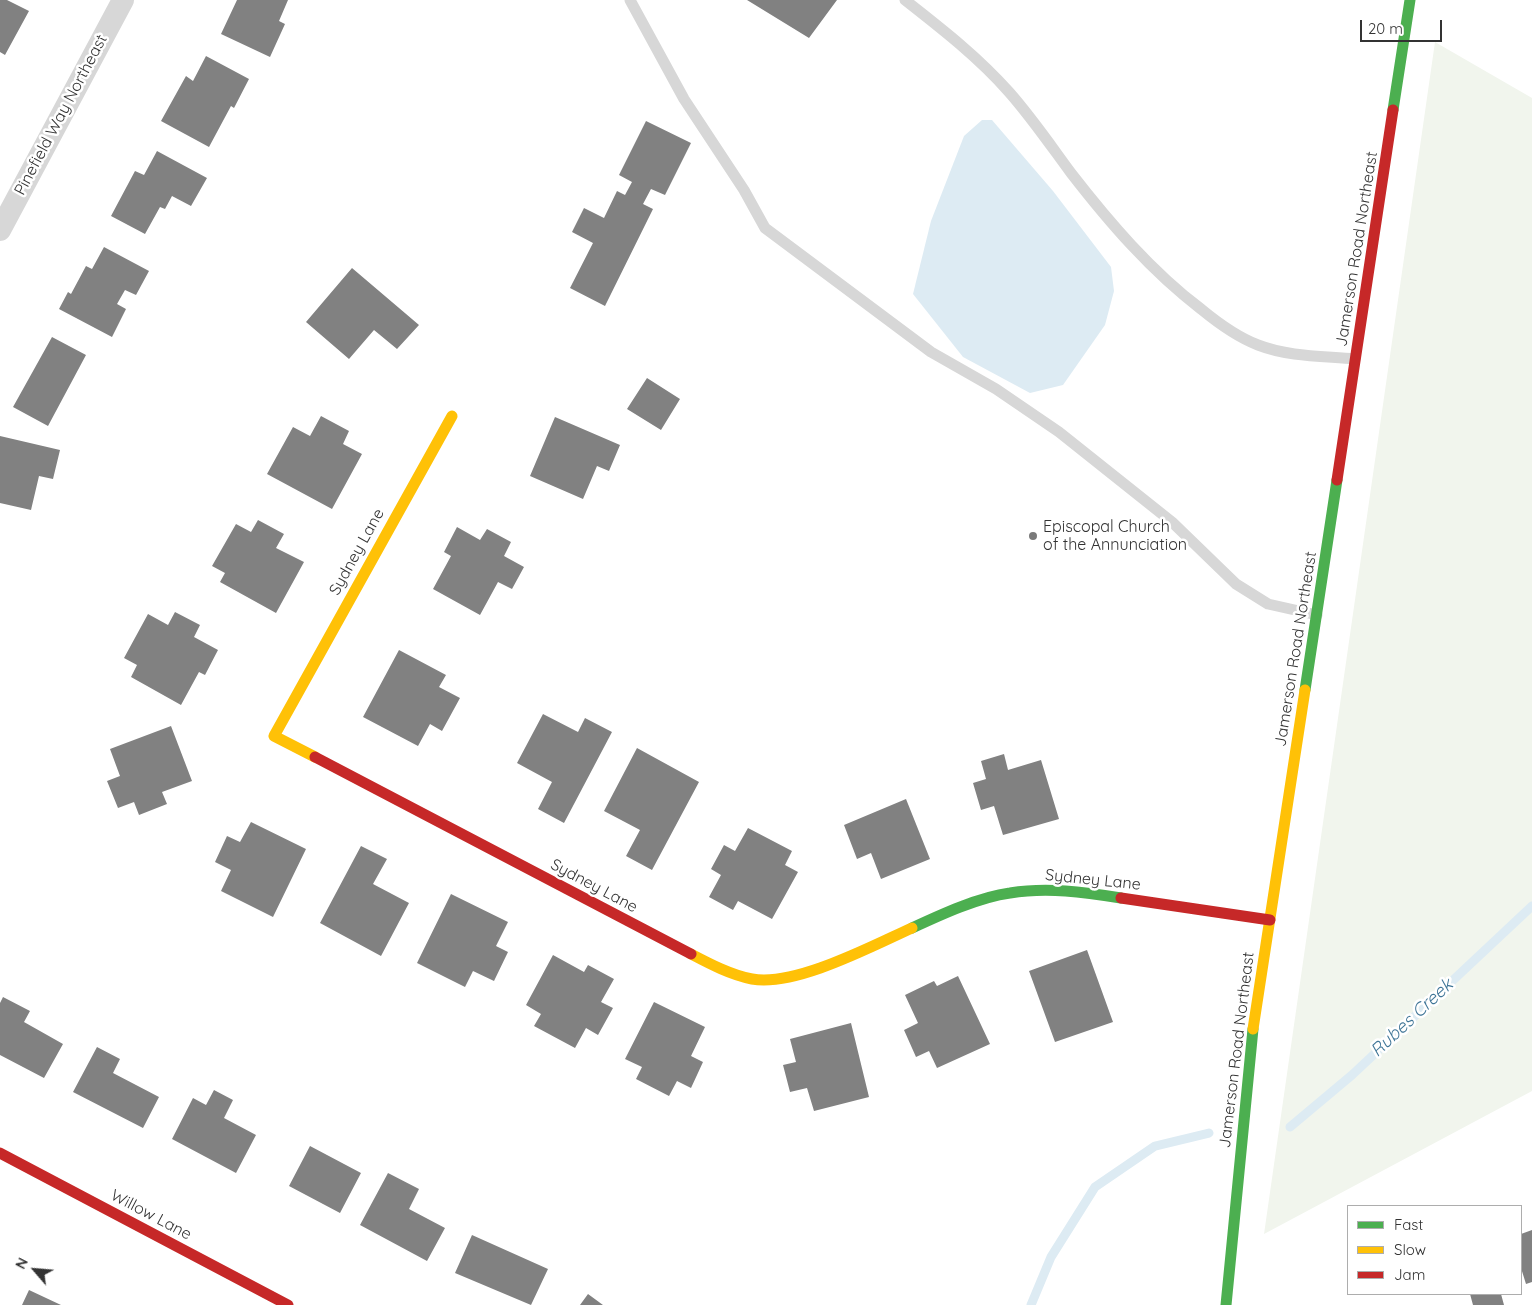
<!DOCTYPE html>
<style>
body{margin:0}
#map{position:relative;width:1532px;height:1305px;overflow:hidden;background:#fff;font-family:Quicksand,sans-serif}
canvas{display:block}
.legend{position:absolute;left:1347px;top:1205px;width:175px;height:90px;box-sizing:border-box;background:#fff;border:1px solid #adadad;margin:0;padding:6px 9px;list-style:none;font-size:15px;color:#333}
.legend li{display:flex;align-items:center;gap:10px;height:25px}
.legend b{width:25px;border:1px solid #adadad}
.north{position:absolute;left:10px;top:1245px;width:50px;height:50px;-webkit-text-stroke:4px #fff;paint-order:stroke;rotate:297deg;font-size:14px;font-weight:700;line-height:20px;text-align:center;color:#333}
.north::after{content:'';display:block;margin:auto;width:18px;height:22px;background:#333;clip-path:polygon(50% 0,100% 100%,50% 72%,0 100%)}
.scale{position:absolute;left:1360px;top:20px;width:82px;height:22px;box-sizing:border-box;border:2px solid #333;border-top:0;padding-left:6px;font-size:15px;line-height:18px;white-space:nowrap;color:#333;-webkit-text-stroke:4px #fff;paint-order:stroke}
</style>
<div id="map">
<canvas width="1532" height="1305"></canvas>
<ul class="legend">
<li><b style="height:6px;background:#4caf50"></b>Fast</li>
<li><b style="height:6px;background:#ffc107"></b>Slow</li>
<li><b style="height:6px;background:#c62828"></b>Jam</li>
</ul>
<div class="north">N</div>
<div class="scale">20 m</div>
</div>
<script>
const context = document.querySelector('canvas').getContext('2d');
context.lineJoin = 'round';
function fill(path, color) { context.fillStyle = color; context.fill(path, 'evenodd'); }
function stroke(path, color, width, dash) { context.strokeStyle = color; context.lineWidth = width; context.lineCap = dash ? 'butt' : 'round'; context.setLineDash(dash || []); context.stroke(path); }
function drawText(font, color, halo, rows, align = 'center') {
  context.font = font + ' Quicksand,sans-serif'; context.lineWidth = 5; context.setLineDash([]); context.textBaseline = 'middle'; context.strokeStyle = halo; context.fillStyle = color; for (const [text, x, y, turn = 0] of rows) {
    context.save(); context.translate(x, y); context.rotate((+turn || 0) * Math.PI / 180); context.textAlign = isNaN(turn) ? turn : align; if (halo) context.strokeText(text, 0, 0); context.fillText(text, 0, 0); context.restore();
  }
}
fill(new Path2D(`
 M1435 42 1532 98V1091L1264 1234Z`), '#f1f5ed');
fill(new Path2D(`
 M982 120H992L1053 191 1111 267 1114 291 1105 325 1063 385 1030 393 963 357 913 294 931 221 964 136Z`), '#ddebf3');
stroke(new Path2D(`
 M1290 1127 1352 1075 1532 906
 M1031 1305 1051 1257 1095 1187 1155 1146 1209 1133`), '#ddebf3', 9);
fill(new Path2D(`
 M0 0H7L29 11 5 55 0 52Z
 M237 0H288L279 21 285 24 270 57 221 34Z
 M747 0H837L809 38Z
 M206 56 249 79 234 108 231 106 209 147 161 121 186 76 193 81Z
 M646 121 691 143 665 195 651 189 643 204 653 209 605 306 570 288 593 243 572 232 584 208 604 218 617 191 625 195 632 182 619 175Z
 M157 151 207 178 191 206 172 196 165 209 160 207 145 234 111 216 135 171 144 175Z
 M104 247 149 271 136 295 125 290 117 304 126 309 112 337 59 309 68 292 71 294 86 266 92 269Z
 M352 268 419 325 397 349 374 330 349 359 306 322Z
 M52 337 86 355 48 426 13 407Z
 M647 378 680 399 661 430 627 409Z
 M321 416 349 431 343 444 362 454 332 509 267 474 293 427 310 436Z
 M555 417 620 445 609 471 597 466 583 499 530 476Z
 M0 436 60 450 53 479 39 476 31 510 0 503Z
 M258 520 284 534 276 548 304 562 276 613 220 582 225 573 212 566 236 524 251 532Z
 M457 527 480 540 487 529 511 542 504 556 524 567 512 589 498 582 480 615 433 589 451 556 444 552Z
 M175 612 200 625 194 637 218 650 205 675 199 672 181 705 131 677 137 665 124 658 148 614 168 625Z
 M399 650 446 675 439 687 460 698 442 731 430 724 418 746 363 717Z
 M543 714 578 732 585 718 612 732 564 823 538 809 552 782 517 763Z
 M171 726 192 781 162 792 167 804 139 815 134 802 118 808 107 781 120 776 110 749Z
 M637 748 699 782 652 870 626 856 640 830 604 811Z
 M1004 754 1008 770 1041 760 1059 819 1003 835 994 806 981 810 973 783 986 779 981 761Z
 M906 799 930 859 881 879 871 853 857 859 844 825Z
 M251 822 306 849 273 917 221 891 231 870 215 862 227 836 240 842Z
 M748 828 792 851 785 865 798 872 772 919 738 901 733 910 709 897 721 875 711 869 724 845 735 851Z
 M361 846 387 859 373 884 409 903 381 956 320 923Z
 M451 894 508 922 496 946 508 952 494 981 473 971 465 987 417 963Z
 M1087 950 1113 1022 1055 1042 1029 971Z
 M553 955 584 972 588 965 614 979 601 1002 613 1008 598 1035 586 1028 575 1048 534 1026 541 1014 526 1005Z
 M958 976 990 1044 937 1068 929 1051 916 1057 904 1030 918 1023 905 995 934 981 937 986Z
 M3 997 30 1011 24 1022 63 1044 44 1078 0 1055V1003Z
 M654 1002 705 1027 691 1056 703 1062 691 1088 677 1081 669 1096 636 1079 642 1067 625 1059Z
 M851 1023 869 1097 814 1111 807 1088 790 1092 783 1065 796 1062 790 1039Z
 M97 1047 120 1059 113 1073 159 1097 143 1128 73 1092Z
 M214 1090 233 1100 224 1118 256 1135 236 1173 172 1139 193 1098 206 1105Z
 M310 1146 361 1173 340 1213 289 1186Z
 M388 1173 419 1189 409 1209 445 1228 427 1261 360 1225Z
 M1532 1230V1282L1526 1284 1521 1268V1234Z
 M472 1235 548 1269 531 1305 455 1273Z
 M29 1290 61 1305H22Z
 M588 1294 603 1305H580Z
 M1470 1294H1501L1504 1305H1473Z`), '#818181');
stroke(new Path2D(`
 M630 0 684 99 744 190 765 228 931 352 996 389 1059 432 1172 522 1236 584 1268 604 1317 615
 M905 0C942 29 978 57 1009 92 1032 118 1051 146 1071 173 1109 222 1151 271 1201 309 1218 323 1237 337 1258 345 1289 357 1323 356 1355 359`), '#d7d7d7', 11);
stroke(new Path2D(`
 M0 230 123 0`), '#d7d7d7', 22);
stroke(new Path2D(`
 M1393 110 1410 0
 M1305 690 1337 480
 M912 928C940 915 979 897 1010 893 1047 887 1084 892 1121 898
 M1226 1305 1253 1029`), '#4caf50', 11);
stroke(new Path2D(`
 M315 757 274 736 452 416
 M691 954C710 964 731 975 752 979 795 987 872 946 912 928
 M1253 1029 1305 690`), '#ffc107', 11);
stroke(new Path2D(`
 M1337 480 1393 110
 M315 757 691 954
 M1121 898 1270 920
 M0 1153 288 1305`), '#c62828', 11);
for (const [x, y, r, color] of [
 [1033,536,5,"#7a7a7a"]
]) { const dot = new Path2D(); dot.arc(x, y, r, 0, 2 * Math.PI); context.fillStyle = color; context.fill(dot); stroke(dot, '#fff', 2); }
drawText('16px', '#333', '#fff', [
 ["Pinefield Way Northeast",61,115,-62],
 ["Jamerson Road Northeast",1357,249,-81],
 ["Sydney Lane",357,552,-61],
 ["Jamerson Road Northeast",1296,649,-81],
 ["Sydney Lane",1093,880,6],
 ["Sydney Lane",594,886,28],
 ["Jamerson Road Northeast",1237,1050,-83],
 ["Willow Lane",151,1215,28]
]);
drawText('16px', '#333', '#fff', [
 ["Episcopal Church",1043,527],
 ["of the Annunciation",1043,545]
], 'left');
drawText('italic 18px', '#3f7597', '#fff', [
 ["Rubes Creek",1412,1018,-43]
]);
</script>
